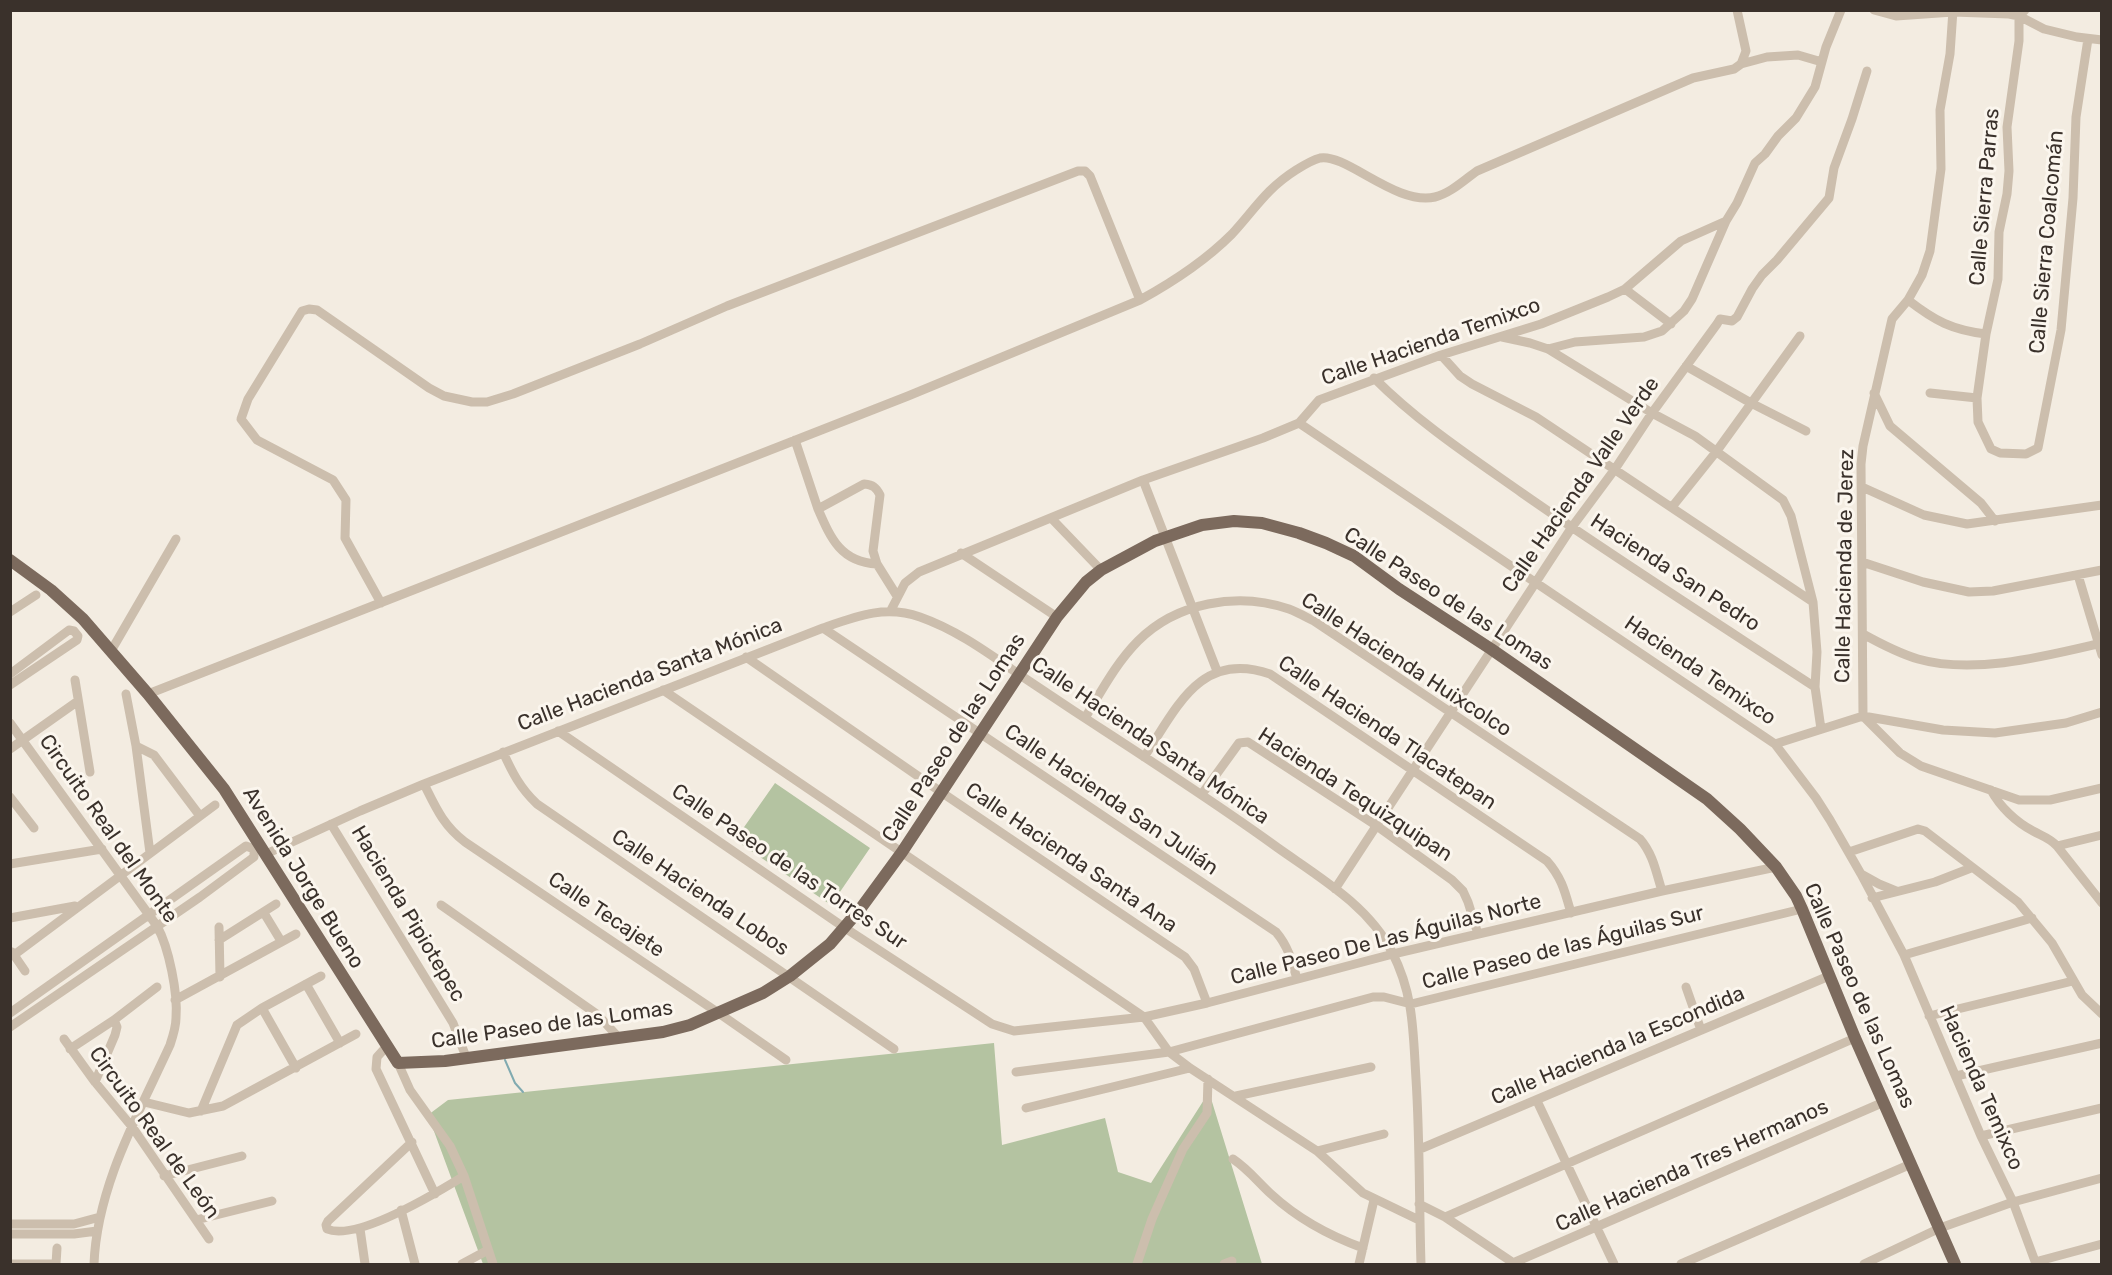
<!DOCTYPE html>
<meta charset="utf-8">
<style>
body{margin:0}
#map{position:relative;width:2112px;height:1275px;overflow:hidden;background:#f3ece1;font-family:Rubik,sans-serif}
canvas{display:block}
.frame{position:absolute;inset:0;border:12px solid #3a312b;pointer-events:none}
</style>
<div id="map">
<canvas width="2112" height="1275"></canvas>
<div class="frame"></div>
</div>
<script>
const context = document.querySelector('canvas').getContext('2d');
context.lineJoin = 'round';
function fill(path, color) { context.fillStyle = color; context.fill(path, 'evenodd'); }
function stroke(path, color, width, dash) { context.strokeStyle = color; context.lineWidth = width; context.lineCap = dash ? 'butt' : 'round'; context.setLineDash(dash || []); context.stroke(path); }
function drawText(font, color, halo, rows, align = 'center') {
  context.font = font + ' Rubik,sans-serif'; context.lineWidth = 6; context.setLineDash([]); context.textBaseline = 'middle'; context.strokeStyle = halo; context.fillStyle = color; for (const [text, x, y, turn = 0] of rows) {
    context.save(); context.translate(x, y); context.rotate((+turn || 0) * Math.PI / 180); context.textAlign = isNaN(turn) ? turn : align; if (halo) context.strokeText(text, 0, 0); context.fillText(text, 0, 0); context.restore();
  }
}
fill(new Path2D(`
 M775 783 870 848 831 905 735 840Z
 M994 1043 1002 1145 1105 1118 1118 1172 1151 1183 1209 1092 1262 1264H483L428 1115 448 1100Z`), '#b4c3a1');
stroke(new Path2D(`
 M505 1060 515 1083 523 1092`), '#80aab0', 2);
stroke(new Path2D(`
 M1737 10 1746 51 1741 64
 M1874 10 1896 16 1953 12 2009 14 2019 16 2044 29 2077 37 2102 40
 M1953 10 1950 54 1940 110 1941 169 1930 251 1922 275 1908 300 1892 319 1863 446 1861 464 1863 716 1900 753 1921 766 2019 800H2050L2102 788
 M2025 10 2019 16V41L2007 127 2009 171 2007 194 1999 232 1998 279 1986 334 1977 398 1978 422 1991 449 2000 453 2026 454 2038 448 2061 330 2073 198 2076 117 2088 39
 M1625 289 1671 324
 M1908 300C1935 321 1952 330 1986 334
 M1502 337 1530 343 1548 349 1652 413 1695 436 1783 500 1791 516 1813 602 1817 652 1815 687 1821 729
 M1548 349 1575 342 1644 337 1662 331 1684 311 1692 299 1726 221 1737 203 1755 163 1765 154 1778 136 1796 118 1815 87 1826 47 1841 10
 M1441 355 1460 376 1472 384 1536 417 1813 602
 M1686 366 1751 403 1806 431
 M1374 378C1419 423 1471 457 1522 493 1618 560 1717 623 1815 687
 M1874 393 1890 426 1981 503 1995 521
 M1930 393 1977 398
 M1299 423 1775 744 1816 798 1830 820 1861 874 1904 955 1981 1136 2013 1202 2036 1264
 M795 440 818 509 864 484C873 485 876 487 880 495L873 551 877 564 897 596
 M1143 480 1217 671
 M1862 487 1924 515 1967 524 2102 505
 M1672 507 1716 452 1800 336
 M818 509C831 539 841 562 877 564
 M1052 519 1101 570
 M961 553 1057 617
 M1862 562 1923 582 1969 592 1993 591 2102 570
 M2078 575 2102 655
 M381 603 345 538 346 500 333 480 257 440 241 419 248 399 302 311 309 309 317 310 429 388 444 396 472 402H487L513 394 640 344 727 306 1078 171H1085L1090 176 1140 300
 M891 610 905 583 919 572 1143 480 1263 438 1299 423 1319 400 1441 355 1541 324 1608 297 1625 289 1681 241 1726 221
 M10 612 36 595
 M823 628 1276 932C1288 946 1292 961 1297 979
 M1863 634C1881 644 1898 653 1918 659 1974 675 2046 656 2102 643
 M111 651 176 539
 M746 657 941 792 1185 957 1194 969 1207 1003
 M10 674 69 630 74 631 78 636 77 640 10 685
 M75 680 90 772
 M663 690 1144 1017 1169 1052 1190 1068 1317 1151 1363 1193 1419 1220
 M126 694 136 746 150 853
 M148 694 908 396 1140 300C1173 282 1205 261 1232 234 1255 209 1266 189 1296 170 1304 165 1312 160 1320 158 1346 153 1396 206 1435 197 1451 193 1464 180 1477 171L1693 78 1734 69 1741 64 1767 57 1798 55 1822 62
 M1085 718C1101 692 1116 663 1138 641 1176 603 1237 591 1289 609 1297 612 1306 617 1314 621L1640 839C1653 854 1656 872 1662 891
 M10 723 157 926C169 948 178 993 176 1018 176 1027 173 1036 170 1045 138 1115 97 1186 94 1264
 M558 731 845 928 992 1024 1014 1031 1144 1017 1207 1003 1393 954 1662 891 1776 867
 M1775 744 1863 716 1943 730 1995 733 2066 723 2102 712
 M136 746 154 755 200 816
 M10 749 78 701
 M503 752C512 772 520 788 537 804L894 1049
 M1144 757C1177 708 1200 650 1270 674L1547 861C1562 878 1565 892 1571 913
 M424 784C436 808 443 825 465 842L720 1014 786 1060
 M1991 790C2000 807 2016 822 2033 831 2042 836 2050 838 2057 846L2102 903
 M1202 794 1239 743 1248 742 1377 826 1452 880 1463 891 1468 902 1478 934
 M10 797 34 828
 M331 824 453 1023 466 1057
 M2057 846 2102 835
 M1849 852 1918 829 1925 831 2018 902 2052 943 2082 995 2102 1014
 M266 854 360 811 424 784 823 628C857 616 885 605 920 617 957 630 988 653 1020 675 1038 687 1056 699 1074 711 1143 756 1212 800 1278 848 1319 877 1369 906 1392 952 1414 995 1413 1032 1416 1079 1420 1141 1419 1202 1421 1264
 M10 864 102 849
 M1861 874 1879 884 1896 891
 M1335 889 1572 527 1615 469 1652 413 1717 324 1720 319 1732 321 1737 317 1752 289 1762 275 1777 260 1829 198 1834 168 1852 119 1867 71
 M1872 898 1935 882 1971 868
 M441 905 598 1015 619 1038
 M264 913 281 941
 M10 918 75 906
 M219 927 220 977
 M219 940 276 904
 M12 952 25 971
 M14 955 215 805
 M1904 955 2032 918
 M306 984 340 1043
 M1686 987 1701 1030
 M175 1000 296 934
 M262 1008 296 1068
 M10 1013 246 846 254 849V857L200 897 10 1027
 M1929 1016 2073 981
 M64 1039 95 1082 133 1128 209 1239
 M387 1046 377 1057 376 1069 435 1194
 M70 1049 114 1020 157 987
 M398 1063 410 1090 450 1146 464 1176 493 1264
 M1016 1072 1169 1052 1373 997H1384L1411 1004 1802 909
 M1956 1076 2102 1043
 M95 1082 115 1035 117 1027 114 1020
 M1236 1096 1371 1067
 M1537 1101 1614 1264
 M144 1102 189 1113 223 1106 356 1034
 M1026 1108 1190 1068
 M201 1111 237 1025 262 1008 321 976
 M1981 1136 2102 1108
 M412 1142 328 1221 326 1225 327 1229C356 1242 438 1192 464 1176
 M1420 1149 1829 976
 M1317 1151 1384 1134
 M1233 1159C1248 1169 1258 1182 1271 1194 1297 1218 1330 1236 1363 1248
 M164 1176 242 1156
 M1419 1204 1445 1217 1515 1264
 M401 1210 415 1264
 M1445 1217 1855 1038
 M196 1220 272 1201
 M10 1224H74L100 1217
 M360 1229 365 1264
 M10 1234H74L97 1231
 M2035 1262 2102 1244
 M1513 1263 1884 1102
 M10 1264H56L57 1248
 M462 1264 488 1250
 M1137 1264 1152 1219 1183 1149 1207 1113 1208 1079
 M1224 1264 1232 1261
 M1359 1264 1374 1200
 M1681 1264 1911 1164
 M1864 1264 1940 1228 2013 1202 2102 1178`), '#ccbead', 9);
stroke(new Path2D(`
 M10 560 51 590 83 619 148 694 224 789 398 1063 445 1061 663 1032 690 1025 763 993 790 976 830 944 861 908 902 852 1057 617 1086 582 1101 570 1155 541 1202 525 1234 521 1262 523 1299 533 1326 543 1354 556 1399 589 1491 649 1707 799 1740 829 1776 867 1796 896 1802 909 1855 1038 1955 1264`), '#7c6a5d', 12);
drawText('21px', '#3a312b', '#fbf6ee', [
 ["Calle Sierra Parras",1985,197,-85],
 ["Calle Sierra Coalcomán",2047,242,-85],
 ["Calle Hacienda Temixco",1431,342,-19],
 ["Calle Hacienda Valle Verde",1581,485,-55],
 ["Calle Hacienda de Jerez",1845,566,-89],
 ["Hacienda San Pedro",1675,573,33],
 ["Calle Paseo de las Lomas",1448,599,33],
 ["Calle Hacienda Huixcolco",1406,665,33],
 ["Hacienda Temixco",1700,671,34],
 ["Calle Hacienda Santa Mónica",650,675,-21],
 ["Calle Hacienda Tlacatepan",1387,733,34],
 ["Calle Paseo de las Lomas",954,738,-57],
 ["Calle Hacienda Santa Mónica",1150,741,34],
 ["Hacienda Tequizquipan",1355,795,33],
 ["Calle Hacienda San Julián",1111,800,34],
 ["Circuito Real del Monte",108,829,55],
 ["Calle Hacienda Santa Ana",1071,858,34],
 ["Calle Paseo de las Torres Sur",789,867,34],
 ["Avenida Jorge Bueno",303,878,58],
 ["Calle Hacienda Lobos",700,893,34],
 ["Hacienda Pipiotepec",408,914,59],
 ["Calle Tecajete",606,915,34],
 ["Calle Paseo De Las Águilas Norte",1386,940,-14],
 ["Calle Paseo de las Águilas Sur",1563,948,-14],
 ["Calle Paseo de las Lomas",1859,996,66],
 ["Calle Paseo de las Lomas",552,1025,-8],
 ["Calle Hacienda la Escondida",1618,1046,-23],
 ["Hacienda Temixco",1981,1088,66],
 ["Circuito Real de León",154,1133,54],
 ["Calle Hacienda Tres Hermanos",1692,1166,-24]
]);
</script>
